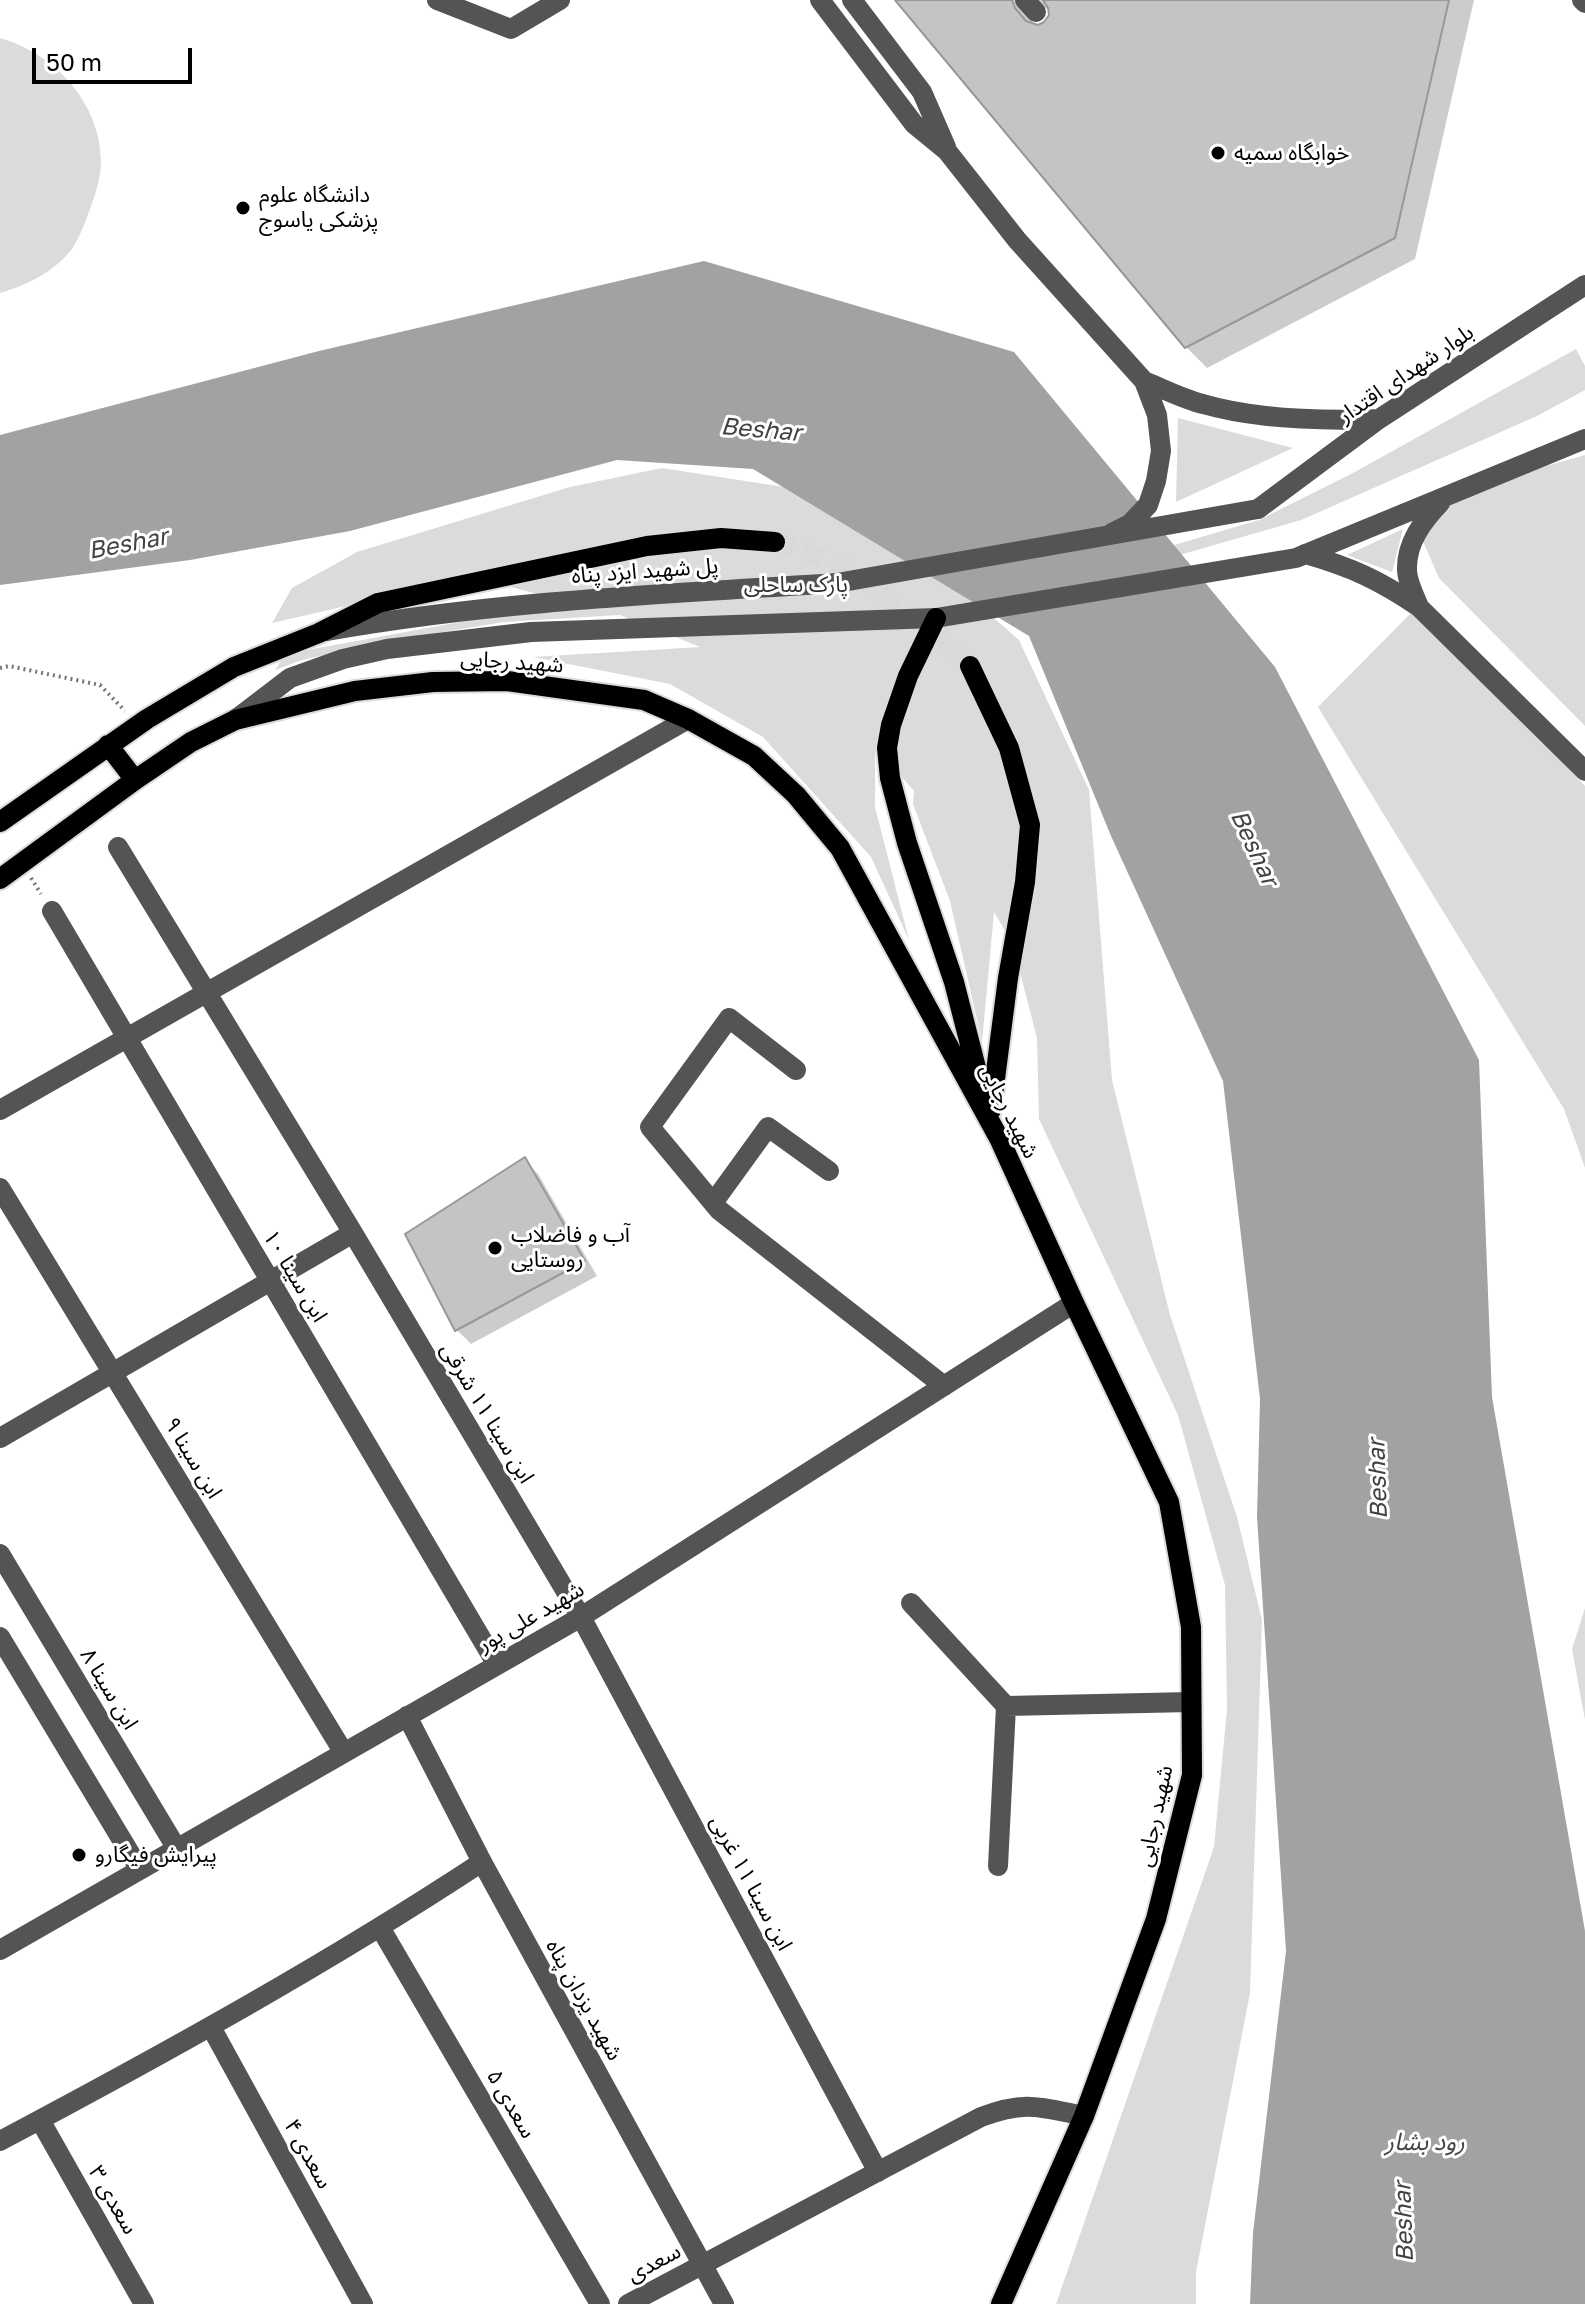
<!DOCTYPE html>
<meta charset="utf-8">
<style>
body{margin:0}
#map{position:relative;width:1585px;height:2304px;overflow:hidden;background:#fff;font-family:"Golos Text",sans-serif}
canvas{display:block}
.scale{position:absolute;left:32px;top:48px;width:160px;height:36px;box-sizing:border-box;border:4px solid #000;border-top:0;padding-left:10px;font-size:24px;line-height:28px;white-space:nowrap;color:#000;-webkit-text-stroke:6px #fff;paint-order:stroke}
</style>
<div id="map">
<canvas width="1585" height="2304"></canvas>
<div class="scale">50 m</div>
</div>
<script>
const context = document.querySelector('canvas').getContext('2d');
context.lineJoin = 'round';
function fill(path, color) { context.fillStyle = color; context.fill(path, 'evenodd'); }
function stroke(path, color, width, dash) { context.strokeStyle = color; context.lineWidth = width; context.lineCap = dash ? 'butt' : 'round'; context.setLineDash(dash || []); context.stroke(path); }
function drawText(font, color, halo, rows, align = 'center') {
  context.font = font + ' "Golos Text","Noto Sans Arabic",sans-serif'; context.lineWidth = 6; context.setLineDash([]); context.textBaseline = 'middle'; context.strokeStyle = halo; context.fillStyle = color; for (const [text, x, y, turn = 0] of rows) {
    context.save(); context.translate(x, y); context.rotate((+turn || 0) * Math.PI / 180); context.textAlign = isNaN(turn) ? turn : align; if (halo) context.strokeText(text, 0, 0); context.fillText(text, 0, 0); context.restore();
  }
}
fill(new Path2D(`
 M0 38C54 53 101 103 101 162 101 178 95 195 90 209 85 222 80 237 72 249 54 272 27 285 0 293Z
 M1576 349 1585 366V390L1537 416 1301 520 1152 563 979 605 1019 640 1089 790 1112 1080 1170 1315 1237 1517 1262 1620 1250 1993 1196 2272V2304H1056L1214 1847 1227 1709 1225 1585 1178 1415 1039 1119 1037 1038 1013 945 994 912 982 1042 950 901 913 804 914 791 884 757 875 751V807L909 940 871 857 763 737 670 684 533 657 700 647 620 615 504 622 389 641 302 660 275 670 286 654 504 614 591 608 472 577 272 623 292 588 357 552 570 487 662 468 835 495 1147 553 1259 520 1353 473Z
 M1178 418 1293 448 1176 502Z
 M1585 455V726L1439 578 1407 505Z
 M1403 529 1392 572 1347 555Z
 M1415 609 1585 786V1168L1564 1109 1318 707Z
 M1585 1608V1720L1572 1649Z`), '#dbdbdb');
fill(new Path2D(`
 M704 261 1014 352 1275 667 1479 1060 1492 1397 1585 1931V2304H1250L1253 2233 1286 1951 1257 1517 1260 1399 1223 1081 1111 836 1029 636 753 469 617 460 350 531 190 560 0 585V435L319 351Z`), '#a2a2a2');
fill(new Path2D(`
 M898 0H1474L1415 259 1207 368 1186 347ZM1043 7 1051 10 1047 22 1038 27 1032 25 1033 17Z
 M524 1160 538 1174 597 1276 471 1344 457 1330 408 1235Z`), '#0003');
const building = new Path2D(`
 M895 0H1012L1015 8 1026 21 1038 25 1044 22 1049 15 1048 8 1043 0H1449L1395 238 1185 348Z
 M525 1157 585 1261 455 1331 405 1234Z`);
fill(building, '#c4c4c4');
stroke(building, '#989898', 2);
stroke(new Path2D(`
 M775 542 843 565 953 646 970 666`), '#d9d9d9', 20, [20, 10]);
const major = new Path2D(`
 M936 618 908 676 891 725 887 748 890 778 907 843 954 982 982 1091
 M970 666 1009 748 1030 825 1025 882 1008 978 991 1110
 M108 745 135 780
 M0 822 147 719 234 667 319 633 378 603 647 546 721 538 775 542
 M0 879 135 780 191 742 235 720 355 691 433 682 507 681 644 700 688 719 754 756 796 795 840 848 1000 1140 1074 1303 1169 1502 1191 1627 1192 1775 1156 1919 1084 2116 1001 2304`);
stroke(major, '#dbdbdb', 24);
stroke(new Path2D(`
 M0 668 9 666 100 685 125 711
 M31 878 41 894`), '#767676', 4, [2, 4]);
stroke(new Path2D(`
 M437 0 511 29 560 0
 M820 0 914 124 947 151 1017 240 1144 381 1157 415 1161 451 1156 481 1148 505 1130 524 1112 533
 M852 0 922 92 946 147
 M1025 0 1036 12
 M1582 0 1585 3
 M1144 381C1164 389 1183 399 1203 404 1255 419 1325 421 1379 419
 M1258 509 1379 419 1585 285
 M1305 554C1351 567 1379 580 1419 607L1585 771
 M1419 607C1415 596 1407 582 1407 570 1406 543 1423 521 1440 503
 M327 631C496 601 666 594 837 583
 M235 720 290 678 343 659 387 649 531 632 936 618 1296 558 1585 439
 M118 847 353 1233 581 1617 878 2172
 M52 911 497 1665
 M796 1070 729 1018 650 1127 719 1210 944 1386
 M0 1110 688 719
 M0 1188 344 1753
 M713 1203 768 1127 829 1171
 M0 1438 353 1233
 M0 1554 177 1849
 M911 1603 1006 1706
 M0 1637 140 1870
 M407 1716 482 1862 724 2304
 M998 1866 1006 1706 1191 1702
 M381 1929 600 2304
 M0 1950 581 1617 1074 1303
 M211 2027 363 2304
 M40 2120 144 2304
 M0 2141C164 2054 327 1964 482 1862
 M628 2304 981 2117C1025 2100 1040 2107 1084 2116`), '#545454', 20);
stroke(major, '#000', 20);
stroke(new Path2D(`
 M837 583 1258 509`), '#545454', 20);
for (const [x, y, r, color] of [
 [1218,153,8,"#000"],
 [243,208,8,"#000"],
 [495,1248,8,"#000"],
 [79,1855,8,"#000"]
]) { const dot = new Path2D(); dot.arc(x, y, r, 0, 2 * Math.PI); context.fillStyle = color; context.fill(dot); stroke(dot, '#fff', 3); }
drawText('22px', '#000', '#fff', [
 ["خوابگاه سمیه",1234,153],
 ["دانشگاه علوم",259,195],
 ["پزشکی یاسوج",259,220],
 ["آب و فاضلاب",511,1235],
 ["روستایی",511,1260],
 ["پیرایش فیگارو",95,1855]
], 'left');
drawText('22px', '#000', '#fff', [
 ["بلوار شهدای اقتدار",1406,374,-34],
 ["پل شهید ایزد پناه",645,571,-4],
 ["شهید رجایی",512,662,4],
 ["شهید رجایی",1009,1111,63],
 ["ابن سینا ۱۰",295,1276,59],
 ["ابن سینا ۱۱ شرقی",487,1413,59],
 ["ابن سینا ۹",193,1458,59],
 ["شهید علی پور",531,1617,-30],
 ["ابن سینا ۸",109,1689,59],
 ["شهید رجایی",1155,1816,-78],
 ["ابن سینا ۱۱ غربی",751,1883,62],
 ["شهید یزدان پناه",584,2000,61],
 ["سعدی ۵",511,2104,60],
 ["سعدی ۴",308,2154,61],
 ["سعدی ۳",113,2200,60],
 ["سعدی",654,2263,-28]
]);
drawText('22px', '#323232', '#fff', [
 ["پارک ساحلی",796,585]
]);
drawText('italic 24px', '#434343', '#fff', [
 ["Beshar",761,430,5],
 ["Beshar",128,544,-11],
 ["Beshar",1254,848,65],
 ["Beshar",1378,1479,-92],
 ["رود بشار",1425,2142],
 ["Beshar",1404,2222,-92]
]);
</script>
